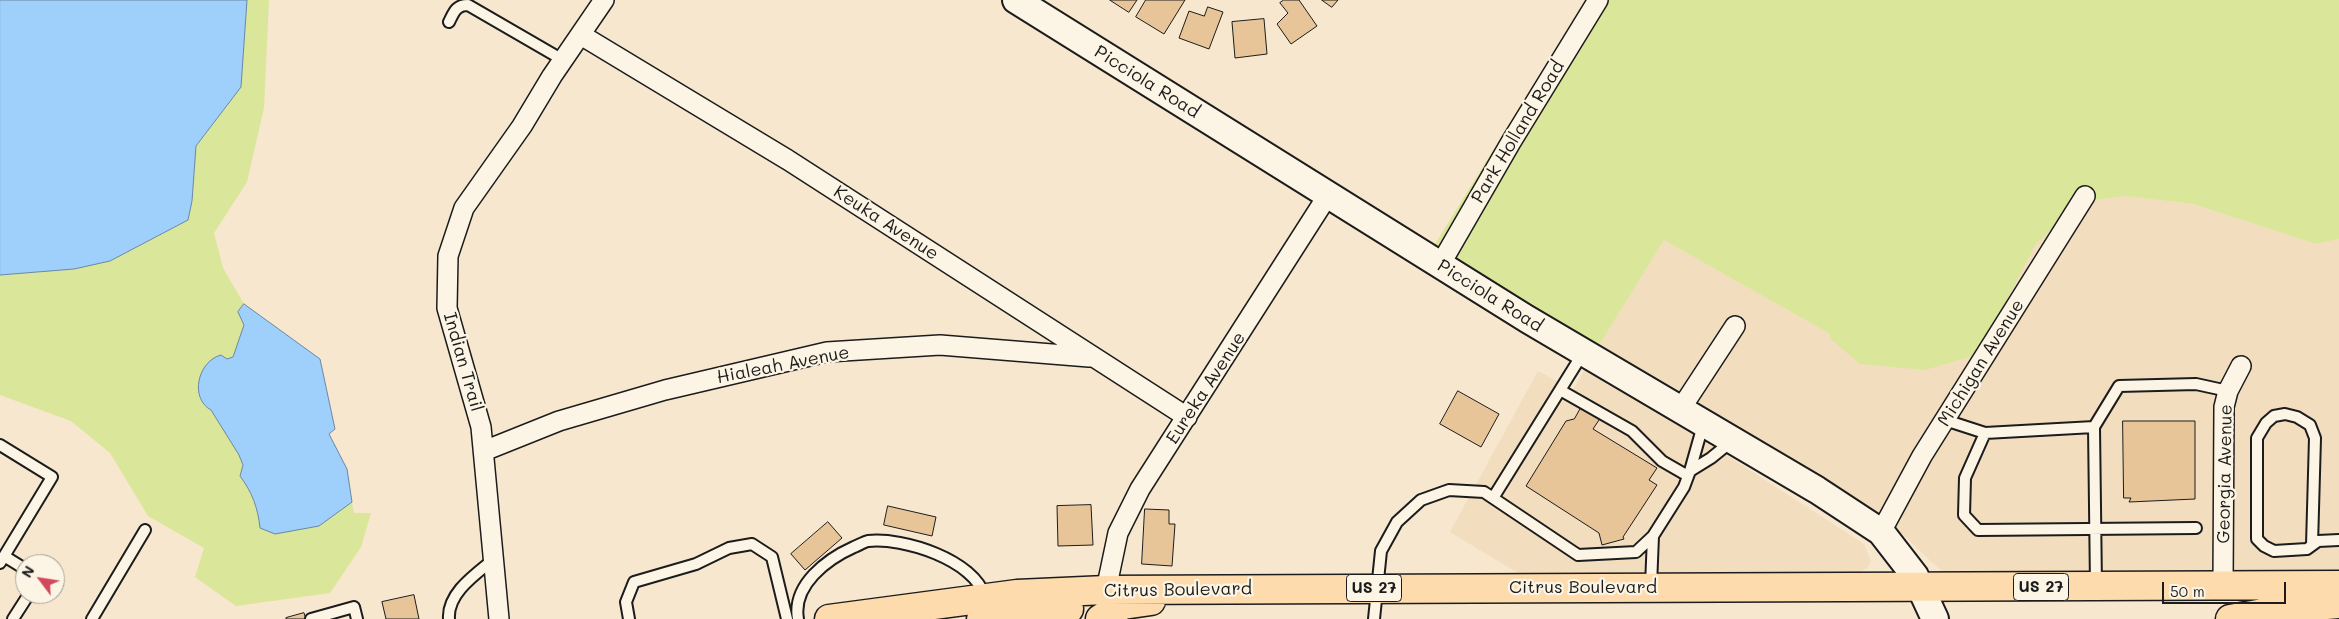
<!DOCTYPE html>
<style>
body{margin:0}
#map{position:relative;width:2339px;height:619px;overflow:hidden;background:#f6e7ce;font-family:Mali,sans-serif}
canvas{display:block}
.north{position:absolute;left:15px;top:554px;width:50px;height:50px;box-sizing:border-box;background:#fcf5e5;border:1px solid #a29e95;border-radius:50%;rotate:301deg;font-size:14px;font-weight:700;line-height:20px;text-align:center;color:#1c1c1c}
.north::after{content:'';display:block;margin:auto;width:18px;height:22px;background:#d1495b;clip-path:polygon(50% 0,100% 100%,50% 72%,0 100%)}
.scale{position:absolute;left:2162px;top:582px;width:124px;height:22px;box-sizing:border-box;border:2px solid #1c1c1c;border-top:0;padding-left:6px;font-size:15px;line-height:18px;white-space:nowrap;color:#1c1c1c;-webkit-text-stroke:4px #fcf5e5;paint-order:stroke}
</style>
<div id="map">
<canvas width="2339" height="619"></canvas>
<div class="north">N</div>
<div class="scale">50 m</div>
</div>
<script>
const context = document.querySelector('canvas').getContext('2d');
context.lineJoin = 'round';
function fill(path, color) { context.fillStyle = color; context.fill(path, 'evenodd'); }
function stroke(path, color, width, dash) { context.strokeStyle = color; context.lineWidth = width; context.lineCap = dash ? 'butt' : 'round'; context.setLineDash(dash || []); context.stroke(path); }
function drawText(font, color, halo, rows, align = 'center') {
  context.font = font + ' Mali,sans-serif'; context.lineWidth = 4.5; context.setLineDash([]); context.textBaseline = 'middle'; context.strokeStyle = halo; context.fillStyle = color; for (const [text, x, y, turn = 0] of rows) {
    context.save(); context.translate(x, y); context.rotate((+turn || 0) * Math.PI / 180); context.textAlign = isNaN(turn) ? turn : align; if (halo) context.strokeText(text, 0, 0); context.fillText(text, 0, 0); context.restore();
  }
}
fill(new Path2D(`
 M2125 196 2193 204 2316 244 2339 239V579H1950L1895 527 1596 350 1664 240 1830 334V338L1979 353 2035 245 2081 202Z
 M1587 365 1864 544 1871 561 1867 568 1857 573 1528 579 1450 532 1538 371 1573 390Z`), '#f2ddbe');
fill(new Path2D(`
 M247 0H269L264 108 247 182 214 233 223 268 244 304 238 312 244 325 233 357 199 381C198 395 198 403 211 409L239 455 243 465 240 476C252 492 258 508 261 528L340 510 352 502 354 513H371L361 547 330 593 236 606 195 577 204 548 148 516 110 453 71 421 0 395V275L41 272 110 261 188 220 192 201 196 146 241 87Z
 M1586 0H2339V239L2316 244 2193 204 2125 196 2081 202 2035 245 1979 354 1925 370 1860 364 1830 338V334L1664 240 1596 350 1432 249Z`), '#dae699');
const water = new Path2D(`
 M0 0H247L241 87 196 146 192 201 188 220 110 261 74 269 0 275Z
 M244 304 320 359 335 429 329 434 347 469 352 502 319 526 275 534 260 528C258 508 252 492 240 476L243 465 239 455 211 410C189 398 198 361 221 355L227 359 233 357 244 325 238 312Z`);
fill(water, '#9fcffb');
stroke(water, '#6b87a2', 1);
const building = new Path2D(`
 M1110 0H1137L1129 12Z
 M1146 0H1185L1164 34 1136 17Z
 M1284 0H1299L1317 26 1291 44 1277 24 1288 13 1280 3Z
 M1322 0H1338L1332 7Z
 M1208 7 1223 12 1209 49 1179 38 1189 11 1204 16Z
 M1264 19 1267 54 1235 58 1232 22Z
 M1458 391 1499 414 1481 447 1440 424Z
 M1582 406 1601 417 1593 429 1657 468 1649 480 1657 485 1623 537 1624 539 1602 545 1599 533 1526 486 1566 421 1574 419Z
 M2123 421H2195V499L2129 502 2131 498H2124Z
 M1091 505 1093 545 1058 546 1057 506Z
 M888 506 936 517 932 536 884 525Z
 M1145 509 1169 510V524H1175L1172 566 1142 564Z
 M828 522 842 538 805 570 791 554Z
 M414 595 419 619H386L382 602Z
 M304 613 306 619H286V618Z`);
fill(building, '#e8c599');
stroke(building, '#1c1c1c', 1);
const lane = new Path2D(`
 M449 22C454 12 456 5 468 5L563 60
 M1560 390 1632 431 1662 461 1688 476
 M1945 420 1985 433 2094 427 2119 386 2196 384 2228 391
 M1703 425 1690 471 1711 458 1732 441
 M2094 427 2096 586
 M1985 433 1965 478 1964 515 1978 530 2196 528
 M0 445 52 477 0 563
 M1493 498 1583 353
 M2312 545 2315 438 2310 425 2297 417 2285 414 2274 416 2266 423 2257 438V539L2264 546 2274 551 2307 549 2318 541 2339 540
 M4 556 25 569
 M1651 586 1653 536
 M13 619 29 594
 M92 619 145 530
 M311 619 354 607 357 619
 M449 619C447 593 476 574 494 559
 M629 619 626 602 634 582 696 564 729 548 752 544 772 557 787 619
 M798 619C792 585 827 559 854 547 859 545 864 542 868 541 903 537 975 560 985 597
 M1374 619 1381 551 1397 522 1421 500 1449 490 1484 492 1578 555 1636 552 1653 536 1684 487 1690 471`);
const street = new Path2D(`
 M581 35 788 160 1187 417
 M1440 265 1511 142 1598 0
 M1680 410 1735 326
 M484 451 559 421 665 390 827 352 940 345 1089 357
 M1881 532 1922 456 2085 196
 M2223 585 2224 407 2228 391 2241 366
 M1106 590 1118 533 1140 489 1328 195
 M499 619 481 427 447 308 448 256 464 208 522 126 552 76 604 0`);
const secondary = new Path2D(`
 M1016 0 1527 319 1817 490 1881 532 1915 576 1935 619`);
const highway = new Path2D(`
 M829 619 1017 594 1106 590 2339 585
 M981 619 1069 609
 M1100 619 1123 605 1151 601
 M2230 619 2291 608 2339 604`);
stroke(lane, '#1c1c1c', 14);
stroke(street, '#1c1c1c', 22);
stroke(secondary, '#1c1c1c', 30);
stroke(highway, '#1c1c1c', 31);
stroke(lane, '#fcf5e5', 10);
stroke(street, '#fcf5e5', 19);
stroke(secondary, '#fcf5e5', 26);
stroke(highway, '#fedbac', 28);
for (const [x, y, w] of [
 [2041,587,55],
 [1374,588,55]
]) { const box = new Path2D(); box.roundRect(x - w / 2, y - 13.5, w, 27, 4); context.fillStyle = '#fcf5e5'; context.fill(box); stroke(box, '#1c1c1c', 1); }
drawText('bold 16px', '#1c1c1c', null, [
 ["US 27",2041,587],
 ["US 27",1374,588]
]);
drawText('18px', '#1c1c1c', '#fcf5e5', [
 ["Picciola Road",1147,82,32],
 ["Park Holland Road",1518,132,-59],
 ["Keuka Avenue",886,223,33],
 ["Picciola Road",1490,296,32],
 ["Indian Trail",463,362,74],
 ["Michigan Avenue",1981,363,-58],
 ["Hialeah Avenue",783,365,-11],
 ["Eureka Avenue",1206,388,-57],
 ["Georgia Avenue",2225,474,-89],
 ["Citrus Boulevard",1583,587],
 ["Citrus Boulevard",1178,590,-1]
]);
</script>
